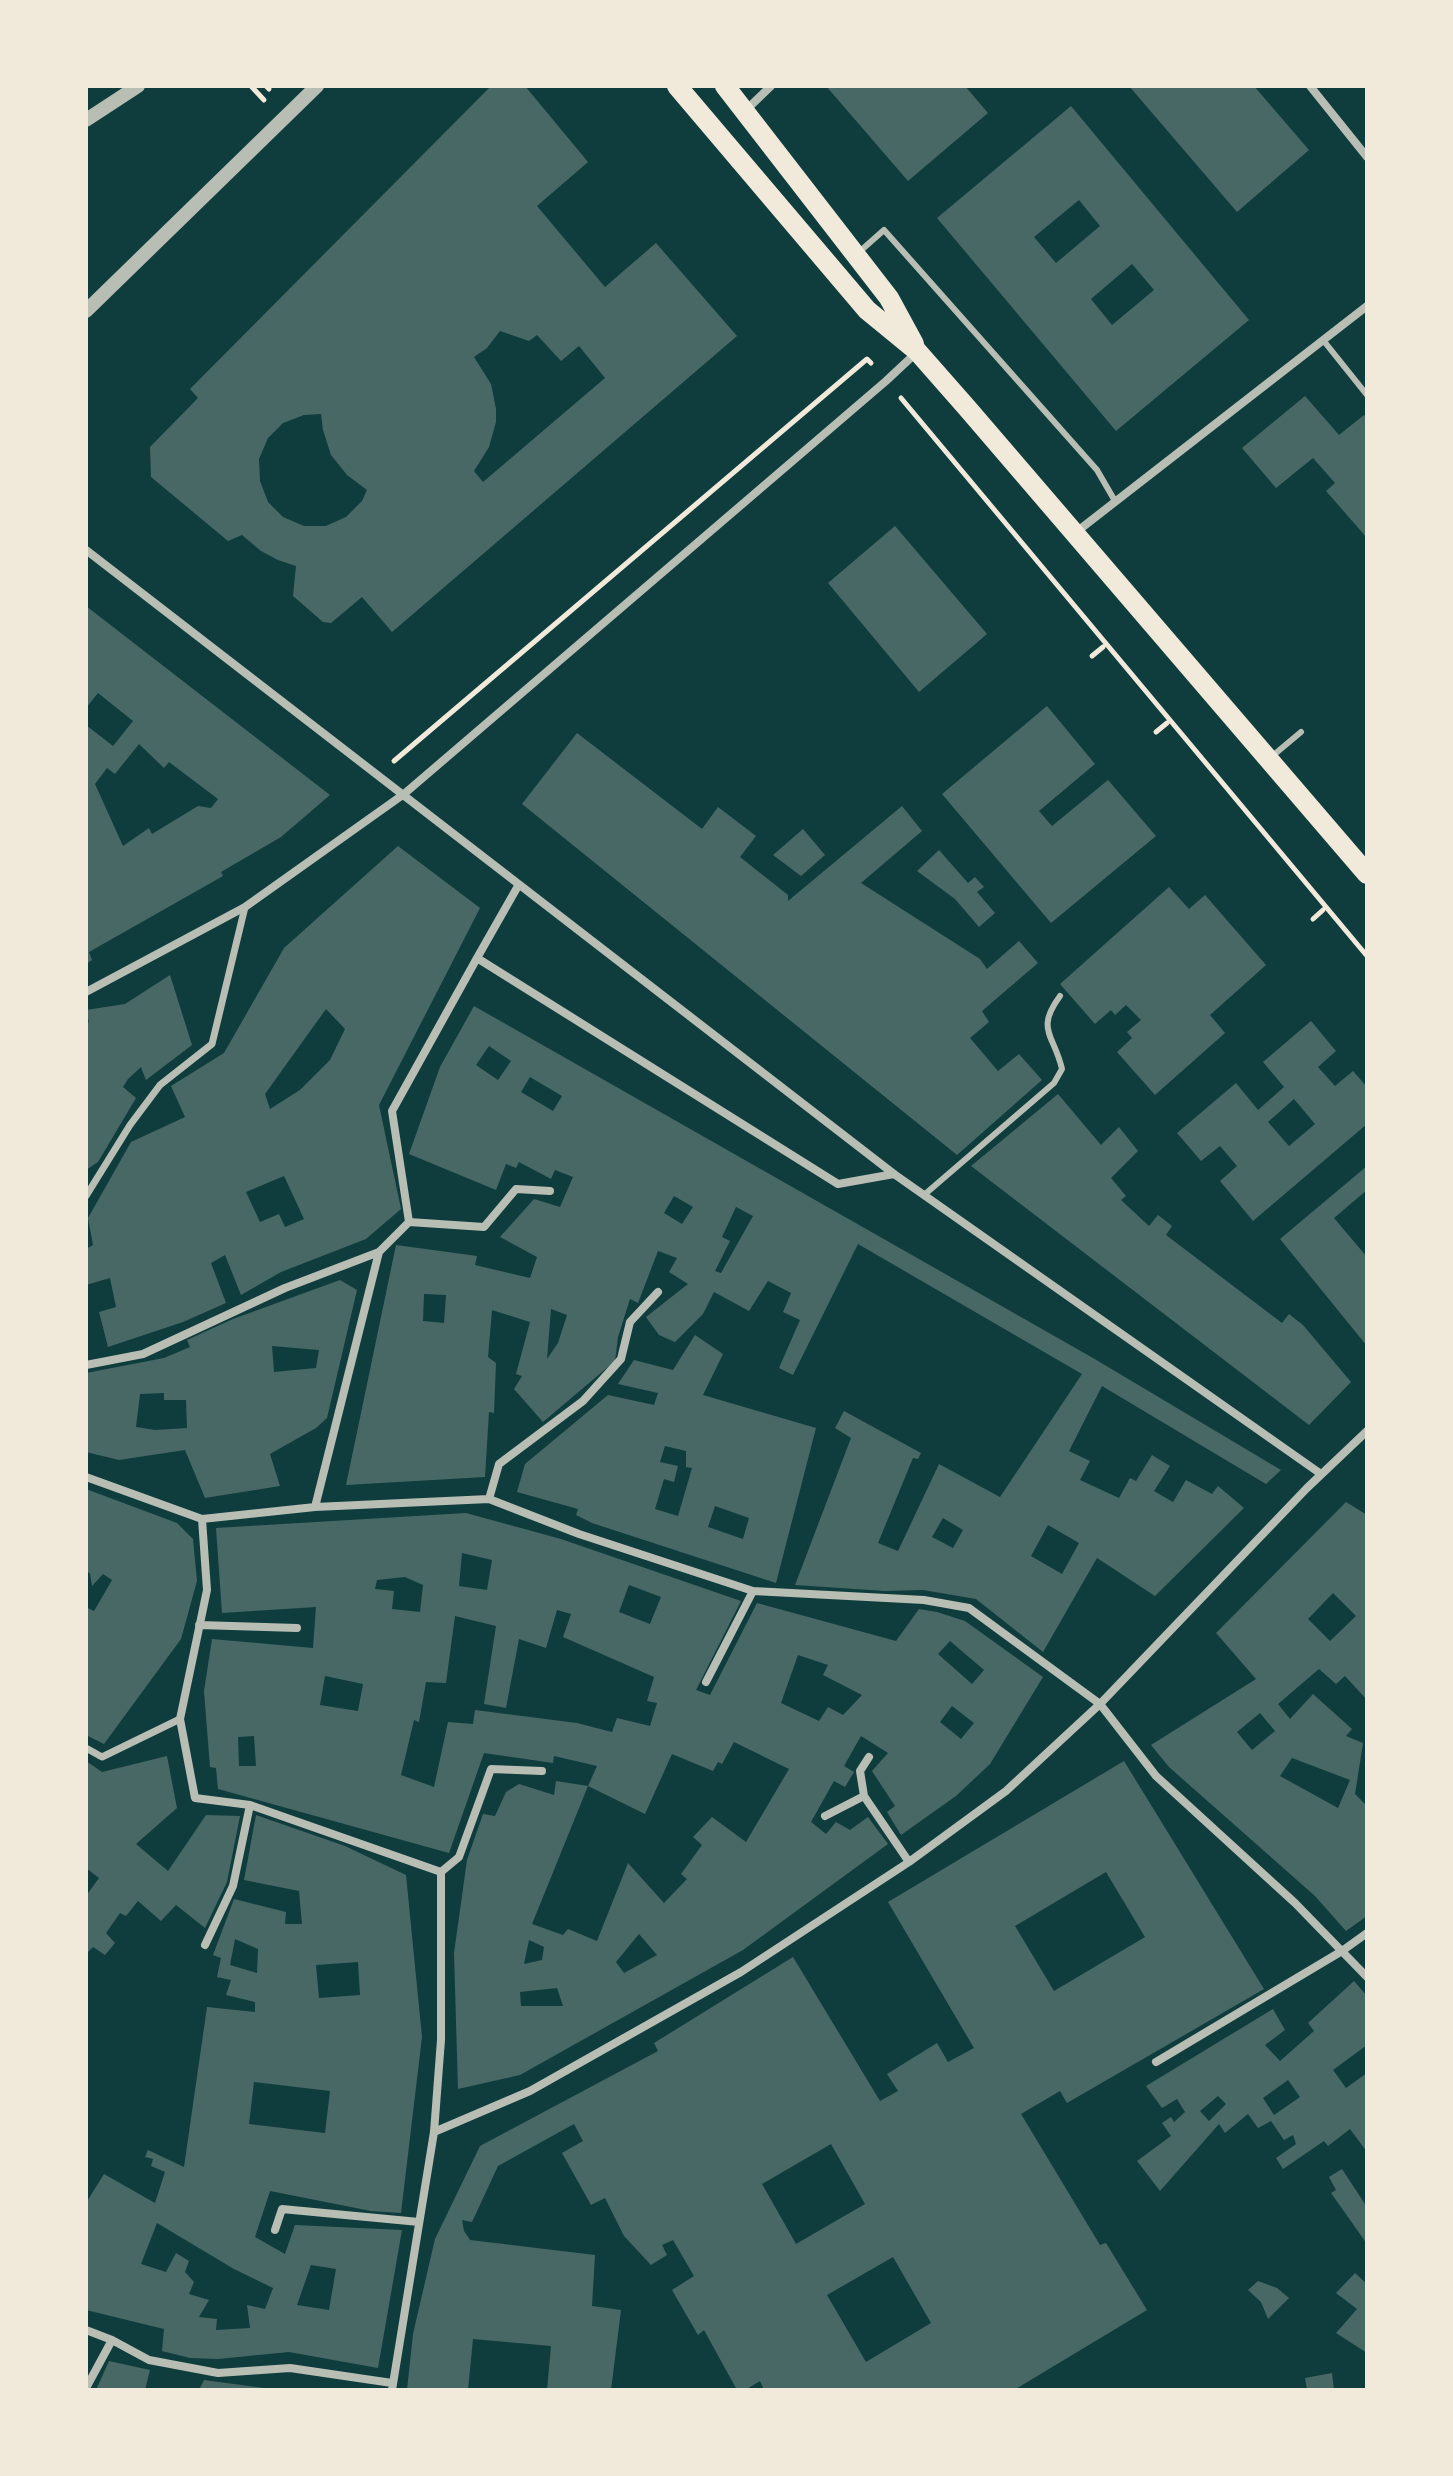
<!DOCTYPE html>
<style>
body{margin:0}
#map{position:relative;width:1453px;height:2476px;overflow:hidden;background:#0f3d3e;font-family:Roboto,sans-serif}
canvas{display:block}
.frame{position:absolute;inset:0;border:88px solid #f1e9da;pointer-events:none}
</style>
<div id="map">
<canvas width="1453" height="2476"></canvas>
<div class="frame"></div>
</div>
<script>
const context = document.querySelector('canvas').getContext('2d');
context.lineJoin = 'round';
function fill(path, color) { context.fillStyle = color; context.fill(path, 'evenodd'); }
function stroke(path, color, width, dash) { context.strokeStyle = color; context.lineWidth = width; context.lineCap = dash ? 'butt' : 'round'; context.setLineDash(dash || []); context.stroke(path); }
fill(new Path2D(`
 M491 86H525L588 162 537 206 605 287 656 243 737 336 392 632 362 597 331 623 323 622 293 596 296 566 278 560 261 551 242 535 228 541 151 477 150 447 198 398 190 389ZM500 331 529 341 537 335 561 361 579 346 605 378 483 482 474 471 489 447 496 422V409L491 384 474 357 487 348ZM321 414 323 430 331 455 347 475 367 490 362 501 346 517 326 526H304L283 517 268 502 260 481 259 459 268 438 283 423 304 415Z
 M826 86H965L988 113 908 181Z
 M1129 86H1254L1309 150 1237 212Z
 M1071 106 1249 320 1116 431 937 218ZM1079 200 1100 226 1056 263 1034 237ZM1132 264 1154 290 1112 325 1091 299Z
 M1305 396 1339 435 1364 415 1367 418V538L1326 491 1335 483 1313 458 1276 488 1242 448Z
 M895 526 987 634 919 692 828 583Z
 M86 606 330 795 281 837 221 872 223 876 89 952 92 960 86 964V725L113 746 133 721 98 693 86 708ZM139 744 164 768 169 762 218 799 211 808 198 806 152 834 149 828 123 846 95 784 107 768 115 774Z
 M1047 706 1095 764 1039 811 1045 818 1052 826 1108 780 1156 836 1051 923 942 794Z
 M577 733 702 829 718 807 756 836 740 857 788 895V901L902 806 922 831 861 883 980 959 987 969 1019 941 1038 963 982 1011 989 1022 970 1038 998 1071 1019 1054 1042 1080 957 1155 522 804Z
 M803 829 825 855 801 876 773 855Z
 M398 846 480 908 379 1105 401 1209 366 1239 281 1272 241 1295 225 1255 211 1263 226 1303 183 1322 108 1347 99 1312 116 1307 110 1278 86 1285V1249L93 1245 88 1218 131 1142 185 1117 171 1086 224 1053 284 948ZM326 1009 345 1029 330 1060 300 1090 270 1109 265 1094ZM284 1176 304 1219 285 1227 279 1214 260 1222 246 1192Z
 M939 850 968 883 975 877 984 887 977 892 995 913 979 927 955 899 917 871Z
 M1169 887 1189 909 1205 895 1266 965 1210 1015 1225 1033 1155 1095 1117 1052 1132 1038 1127 1032 1141 1020 1126 1005 1115 1015 1111 1010 1095 1024 1060 984Z
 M170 975 192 1045 146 1080 141 1067 128 1079 123 1087 136 1098 98 1162 86 1170V1024L89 1022 86 1010 125 1004Z
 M474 1006 1093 1358 1281 1470 1266 1484 1102 1386 1069 1451 1090 1461 1080 1480 1119 1498 1130 1478 1136 1481 1152 1455 1170 1466 1154 1491 1173 1502 1186 1480 1212 1494 1218 1486 1244 1508 1155 1596 1097 1558 1043 1652 976 1599 923 1590 885 1591 795 1585 851 1438 835 1428 844 1411 921 1453 918 1459 913 1458 878 1543 898 1551 939 1464 1000 1497 1082 1374 858 1244 793 1375 779 1368 800 1320 783 1312 791 1293 768 1281 749 1311 714 1292 703 1314 675 1342 659 1335 646 1317 688 1284 669 1272 677 1258 658 1251 638 1303 630 1299 618 1337 615 1361 543 1422 514 1389 522 1376 516 1374 530 1322 492 1310 488 1357 496 1363 494 1413 489 1412 485 1477 346 1485 396 1245 477 1256 475 1265 530 1278 537 1257 500 1237 534 1199 560 1207 573 1177 555 1170 551 1179 519 1162 516 1168 506 1164 496 1190 409 1154 440 1067ZM489 1046 511 1061 498 1080 476 1065ZM530 1077 562 1096 553 1111 521 1092ZM674 1196 693 1207 682 1224 664 1213ZM736 1207 753 1216 721 1273 715 1271 730 1241 722 1237ZM424 1294 446 1295 444 1323 423 1321ZM551 1309 567 1315 558 1343 547 1359ZM943 1518 963 1530 953 1548 932 1537ZM1048 1525 1079 1543 1062 1574 1031 1556Z
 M1311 1021 1336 1051 1318 1067 1335 1086 1353 1071 1367 1087V1124L1253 1221 1220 1181 1237 1166 1220 1146 1201 1161 1177 1133 1236 1083 1258 1110 1284 1087 1263 1062ZM1294 1099 1315 1124 1289 1146 1268 1122Z
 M1058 1094 1101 1145 1119 1127 1138 1151 1111 1178 1126 1196 1121 1200 1149 1226 1158 1215 1172 1226 1166 1235 1282 1323 1289 1314 1303 1325 1351 1382 1309 1425 971 1166Z
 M1367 1166V1190L1334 1218 1367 1257V1346L1280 1239Z
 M340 1280 357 1290 327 1418 316 1428 270 1454 280 1486 205 1498 185 1450 119 1460 86 1452V1373L164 1358 190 1347 187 1340 233 1319ZM272 1346 319 1350 316 1368 274 1372ZM164 1393V1400H186L187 1428 155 1430 136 1427 140 1394Z
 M695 1335 723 1354 703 1395 816 1428 776 1583 592 1523 576 1515 578 1509 517 1492 525 1464 608 1395 654 1405 658 1393 618 1384 634 1360 673 1370ZM665 1446 686 1451V1467L692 1468 678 1516 655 1509 664 1479 674 1482 678 1466 660 1462ZM715 1506 749 1518 743 1539 708 1527Z
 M86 1489 177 1523 193 1539 197 1581 181 1639 104 1744 86 1735V1607L94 1611 112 1580 103 1574 92 1586 90 1574 86 1570Z
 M1346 1502 1367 1515V1700L1345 1676 1336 1684 1319 1669 1278 1704 1290 1719 1313 1694 1352 1729 1346 1736 1363 1743 1355 1794 1367 1806V1916L1346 1931 1315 1896 1169 1767 1151 1745 1256 1679 1216 1633ZM1333 1593 1356 1616 1330 1641 1308 1619ZM1260 1713 1275 1731 1252 1750 1237 1732ZM1292 1758 1350 1780 1338 1808 1280 1776Z
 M466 1513 561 1539 741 1601 696 1690 710 1695 757 1603 896 1641 919 1609 937 1612 965 1621 1043 1677 990 1764 956 1796 901 1835 887 1812 895 1806 872 1771 888 1753 861 1736 844 1766 854 1772 845 1787 834 1781 811 1822 826 1834 836 1822 850 1830 868 1817 888 1844 743 1950 520 2075 458 2089 454 1953 467 1860 483 1814 495 1816 506 1792 519 1784 554 1795 556 1781 588 1786 597 1766 554 1756 553 1763 484 1753 449 1853 218 1789 216 1768 210 1767 204 1691 212 1639 313 1648 316 1607 222 1613 216 1528ZM462 1553 492 1560 487 1590 459 1586ZM405 1577 423 1585 420 1612 392 1609 394 1591 375 1589 377 1580ZM629 1585 661 1597 650 1624 619 1612ZM557 1610 571 1614 563 1637 654 1677 647 1701 657 1703 650 1726 617 1718 612 1732 577 1723 475 1710 473 1724 448 1722 434 1787 401 1775 414 1720 419 1722 426 1682 446 1683 455 1616 496 1626 484 1704 506 1708 519 1639 546 1648ZM950 1641 984 1670 972 1684 938 1654ZM798 1655 828 1665 823 1675 862 1695 843 1715 828 1707 819 1721 781 1703ZM325 1676 363 1684 358 1711 320 1705ZM952 1706 974 1723 961 1739 940 1722ZM254 1736 256 1766H239L238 1737ZM734 1742 789 1769 746 1842 712 1817 693 1837 702 1845 681 1874 687 1879 664 1903 628 1863 597 1941 568 1929 563 1935 532 1924 588 1786 645 1814 672 1754 713 1771 718 1762 722 1764ZM639 1934 657 1955 624 1973 616 1962ZM529 1940 544 1947 542 1960 524 1964ZM557 1988 563 2006H521L520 1992Z
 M167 1756 177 1808 136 1844 168 1871 206 1815 240 1816 227 1882 205 1928 176 1905 161 1921 138 1901 126 1916 120 1913 106 1933 115 1943 105 1955 93 1947 86 1954V1896L99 1878 86 1868V1761L102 1772Z
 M1124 1761 1264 1989 1067 2103 1060 2091 1021 2114 1100 2245 1106 2243 1147 2310 1014 2390H764L760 2381 745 2390H737L704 2330 698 2335 672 2290 694 2276 673 2240 662 2245 667 2255 651 2265 624 2236 605 2198 591 2205 562 2153 583 2141 574 2124 498 2166 472 2222 462 2220 464 2231 470 2240 595 2255 592 2306 621 2310 611 2390H547L551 2346 473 2339 468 2390H407L413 2334 435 2239 480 2146 658 2051 654 2043 793 1957 880 2101 898 2091 887 2074 937 2043 948 2062 974 2048 888 1902ZM1106 1872 1145 1937 1054 1991 1015 1926ZM831 2144 865 2204 796 2244 762 2184ZM893 2257 931 2323 866 2362 827 2295Z
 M256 1815 345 1846 406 1875 422 2037 401 2213 371 2211 270 2191 255 2237 285 2254 295 2225 402 2230 378 2368 289 2352 218 2359 190 2358 162 2351 164 2329 86 2310V2203L104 2174 155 2203 165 2172 151 2166 153 2159 145 2157 148 2150 184 2167 207 2007 255 2012V2002L226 1995 231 1980 217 1977 221 1958 213 1955 234 1899 286 1912 285 1924H302L299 1891 244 1880ZM235 1939 258 1949 257 1973 230 1965ZM358 1962 360 1995 319 1998 316 1965ZM254 2082 330 2091 325 2133 249 2124ZM157 2223 234 2269 273 2288 265 2309 247 2305 250 2328 216 2330 217 2319 199 2317 209 2300 189 2294 194 2282 185 2272 189 2261 176 2253 166 2272 141 2264ZM311 2265 336 2269 329 2310 297 2305Z
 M1354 1981 1367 1996V2045L1333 2070 1346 2088 1367 2073V2152L1350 2129 1328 2146 1324 2141 1283 2169 1276 2158 1296 2144 1293 2135 1284 2140 1271 2121 1258 2128 1248 2114 1225 2133 1219 2124 1160 2191 1137 2161 1171 2136 1162 2123 1171 2117 1174 2122 1185 2112 1177 2099 1162 2108 1146 2086 1273 2009 1285 2030 1265 2045 1280 2061 1314 2031 1308 2023ZM1288 2080 1300 2097 1274 2115 1263 2098ZM1218 2096 1226 2104 1209 2121 1200 2111Z
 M1342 2169 1365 2204 1367 2203V2244L1331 2193 1336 2190 1329 2177Z
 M1355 2273 1367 2284V2353L1336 2333 1357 2309 1336 2293Z
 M1258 2281 1277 2288 1289 2298 1268 2319 1261 2302 1248 2290Z
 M109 2361 150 2370 145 2390H96Z
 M1332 2373 1334 2390H1307L1305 2378Z
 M204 2380 264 2388V2390H199Z`), '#486865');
stroke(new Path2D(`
 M251 86 264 100
 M266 86 269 89
 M901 398 1367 956
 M1092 656 1103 647
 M1156 732 1167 723
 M394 761 867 359 871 363
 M1313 919 1323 910`), '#f1e9da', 5);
stroke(new Path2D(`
 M858 253 884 230 1097 470 1115 501
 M1323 340 1367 395
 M1270 758 1301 732
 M924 1195 1054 1083 1062 1069C1054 1034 1035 1030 1060 996`), '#b8beb3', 6);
stroke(new Path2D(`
 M86 1196 130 1125 160 1085 212 1044 245 907
 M86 1748 102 1757 180 1719`), '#b8beb3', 7);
stroke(new Path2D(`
 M1310 86 1367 157
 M745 111 771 86
 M1075 533 1367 306
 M86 550 894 1174 1321 1474
 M518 886 477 958 838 1184 894 1174
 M86 992 245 907 404 794 886 381 917 352
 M409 1222 484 1227 516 1189 550 1191
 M86 1365 143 1354 285 1288 379 1252
 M86 1477 202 1519 315 1507 489 1499 579 1534 753 1591 924 1600 969 1608 1100 1704 1156 1776 1295 1903 1367 1977
 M489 1499 499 1464 583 1401 621 1359 630 1322 658 1292
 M315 1507 379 1252 409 1222 392 1111 477 958
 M202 1519 207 1590 180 1719 195 1798 250 1805 441 1872
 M199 1625 297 1628
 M706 1682 753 1591
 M864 1796 860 1771 869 1757
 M825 1816 864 1796 909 1862
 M441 1872 459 1857 491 1769 542 1771
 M205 1945 233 1886 250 1805
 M1156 2062 1342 1951 1367 1933
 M434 2132 530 2091 741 1972 909 1862 1006 1791 1100 1704 1307 1488 1367 1431
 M275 2230 282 2209 419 2222
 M86 2330 112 2340
 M86 2388 112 2340 149 2360 218 2373 290 2368 392 2383
 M392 2390 434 2132 441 2040V1872`), '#b8beb3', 8);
stroke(new Path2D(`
 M86 120 138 86
 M86 311 317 86`), '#b8beb3', 14);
stroke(new Path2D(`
 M677 86 867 310 917 351 968 409 1367 874
 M725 86 889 298 914 344`), '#f1e9da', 20);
</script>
